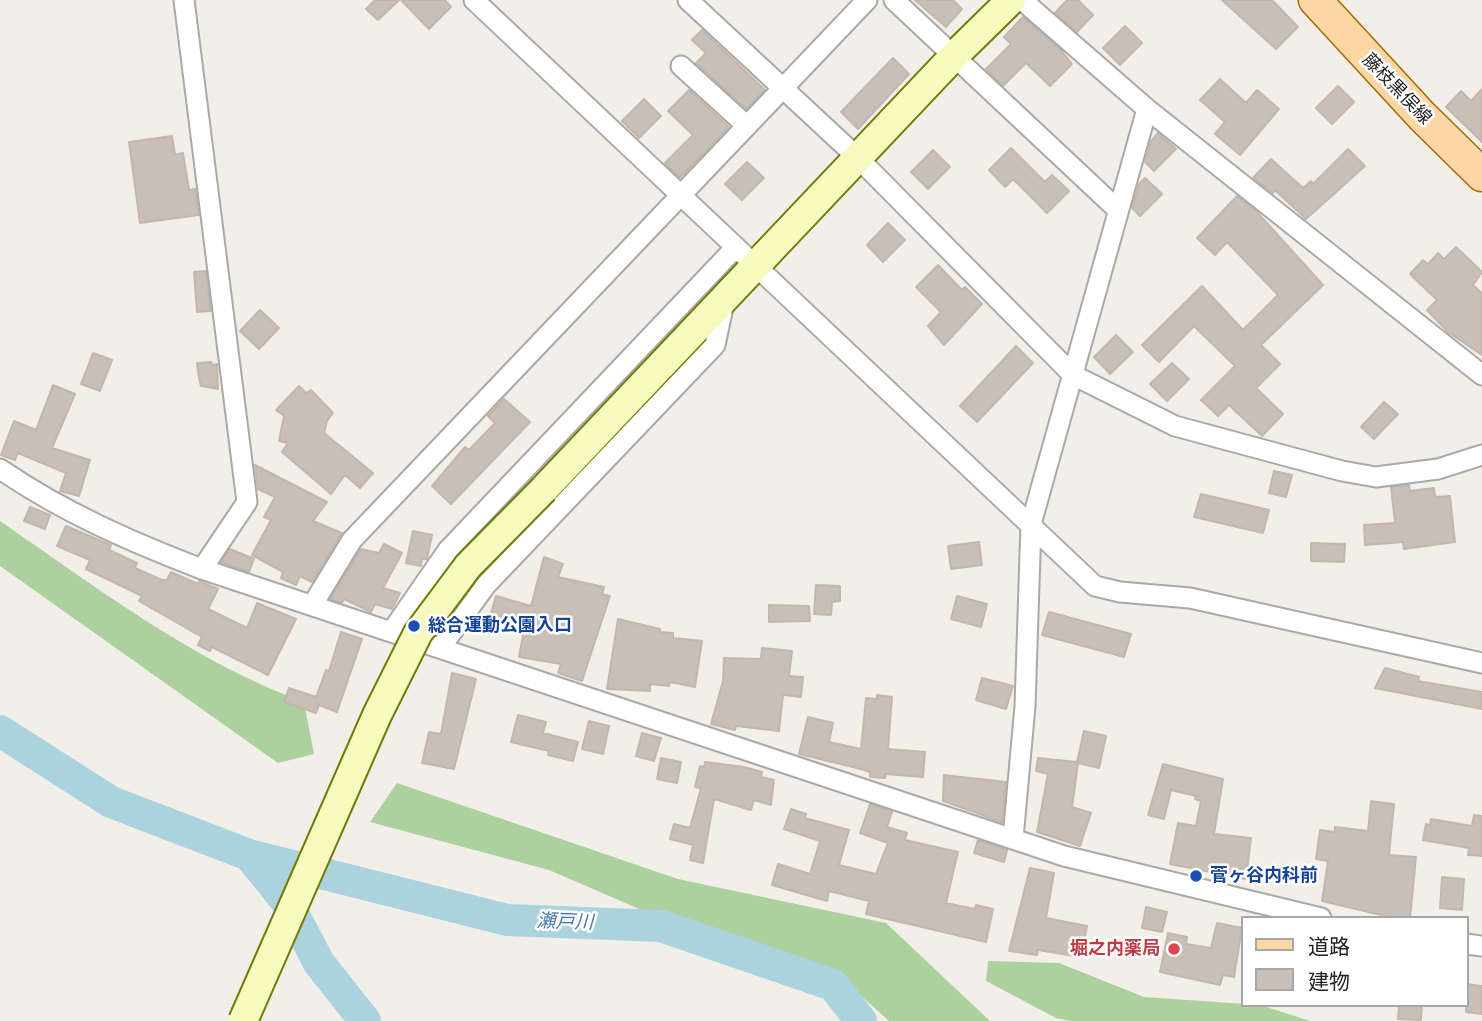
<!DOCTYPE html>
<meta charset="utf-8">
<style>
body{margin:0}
#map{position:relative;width:1482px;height:1021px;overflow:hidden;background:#f2efe9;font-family:Mulish,"Noto Sans JP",sans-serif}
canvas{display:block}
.legend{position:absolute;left:1241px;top:916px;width:228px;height:91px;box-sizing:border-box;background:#fff;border:2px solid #a7a7a7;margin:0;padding:9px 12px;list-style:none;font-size:21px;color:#222}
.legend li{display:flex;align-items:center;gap:14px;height:35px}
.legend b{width:35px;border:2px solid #a7a7a7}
</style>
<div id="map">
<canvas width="1482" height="1021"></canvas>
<ul class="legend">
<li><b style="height:9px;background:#fcd6a4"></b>道路</li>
<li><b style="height:19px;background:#c7bfb8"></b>建物</li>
</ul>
</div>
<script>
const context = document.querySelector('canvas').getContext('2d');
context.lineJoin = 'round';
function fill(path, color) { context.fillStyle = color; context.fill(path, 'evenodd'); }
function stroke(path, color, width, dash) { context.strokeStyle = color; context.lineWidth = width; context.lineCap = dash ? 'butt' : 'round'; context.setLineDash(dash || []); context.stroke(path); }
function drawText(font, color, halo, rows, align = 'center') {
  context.font = font + ' Mulish,"Noto Sans JP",sans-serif'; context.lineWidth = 5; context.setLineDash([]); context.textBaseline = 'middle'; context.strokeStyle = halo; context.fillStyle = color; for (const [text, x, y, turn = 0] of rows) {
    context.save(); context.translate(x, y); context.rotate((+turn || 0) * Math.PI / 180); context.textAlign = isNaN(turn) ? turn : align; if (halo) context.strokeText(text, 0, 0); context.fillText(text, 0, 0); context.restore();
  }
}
fill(new Path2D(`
 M0 521C96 587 194 662 304 702L314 754 278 763 0 566Z
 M397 783 678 879 886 923 990 1021H889L831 969 667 921 549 870 370 822Z
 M988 961 1059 963 1144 997 1260 1005 1310 1021H1071L1056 1018 986 981Z`), '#add19e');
stroke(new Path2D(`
 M0 731 111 802 249 855 507 920 661 926 833 985 861 1021
 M249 855 287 902 319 963 365 1021`), '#aad3df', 32);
const building = new Path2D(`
 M375 0H399L378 20 366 9Z
 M401 0H445L451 7 429 29Z
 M915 0H953L962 9 946 27Z
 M1067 0H1078L1093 15 1077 32 1055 13Z
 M1222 0H1272L1298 27 1276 49Z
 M1023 17 1060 49 1072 64 1050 86 1026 63 1003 86 986 69 1011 44 1004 37Z
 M1125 26 1142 43 1120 65 1103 48Z
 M702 30 765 90 746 109 696 63 706 53 692 40Z
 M893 58 909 74 858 129 841 112Z
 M1220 79 1246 103 1257 90 1279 109 1240 155 1215 134 1225 122 1200 100Z
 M1338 86 1354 102 1332 124 1316 108Z
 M1482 89V142L1446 107 1461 91 1471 101Z
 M689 90 729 127 680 178 665 163 693 135 668 111Z
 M644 99 661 116 639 138 622 121Z
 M1158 133 1176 149 1154 171 1145 162 1151 141Z
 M172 136 175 155 183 153 189 190 195 189 199 215 140 223 129 142Z
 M1011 148 1045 182 1052 175 1069 191 1047 213 1013 179 1005 187 989 170Z
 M1348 149 1365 166 1306 219 1275 190 1273 193 1253 178 1271 159 1303 188 1311 181 1313 184Z
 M933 150 950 167 928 189 911 172Z
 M747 162 764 178 742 200 725 184Z
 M1145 178 1162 194 1140 216 1132 208 1139 184Z
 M1237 196 1256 211 1323 285 1261 345 1280 364 1256 388 1283 414 1262 436 1229 405 1218 416 1201 400 1235 366 1194 326 1159 362 1142 345 1202 286 1243 330 1278 295 1227 242 1215 255 1197 238Z
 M888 223 905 240 883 262 867 245Z
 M1456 247 1482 272 1473 285 1482 293V355L1448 332 1427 310 1437 300 1410 274 1423 260 1428 264 1438 253 1444 259Z
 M938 265 962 290 965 287 982 304 944 345 928 326 941 312 916 287Z
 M206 271 211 311 197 312 194 272Z
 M260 310 279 328 259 349 240 331Z
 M1116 335 1133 352 1110 374 1094 357Z
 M1016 346 1033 363 977 422 960 406Z
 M93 353 112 360 100 391 81 384Z
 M211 362 212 365 217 364 218 389 201 386 199 378 197 363Z
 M1172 363 1189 379 1167 401 1150 384Z
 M53 385 75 394 52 448 90 460 79 496 60 491 66 473 18 453 15 460 1 455 14 421 36 430Z
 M299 386 306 393 311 390 333 413 327 421 324 433 373 473 360 488 345 475 331 494 282 452 288 443 279 441 284 416 276 410Z
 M504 399 530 422 451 504 432 486 465 447 469 450 495 423 488 416Z
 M1384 402 1398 414 1374 439 1361 427Z
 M255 465 327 502 313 521 342 533 312 582 300 576 296 585 281 578 283 572 252 555 271 520 264 517 275 497 258 489Z
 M1274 471 1292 475 1286 497 1269 493Z
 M1409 485 1410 491 1434 488 1435 497 1450 496 1455 542 1404 549 1403 542 1365 545 1364 525 1395 523 1391 487Z
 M1201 494 1269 510 1263 533 1194 517Z
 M30 507 50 515 45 529 24 521Z
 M66 526 111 545 109 550 137 563 135 568 162 580H167L171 572 198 584 199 581 218 589 208 609 247 628 257 603 296 619 268 675 212 647 210 651 198 645 202 637 139 601 142 596 86 569 90 560 57 546Z
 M413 531 432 535 427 559H422L421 566 406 563Z
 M979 542 982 565 951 569 948 546Z
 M1311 543 1345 544 1344 562 1311 561Z
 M384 544 402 553 383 588 400 593 392 609 375 604 371 612 344 599 342 603 330 599 361 549 379 553Z
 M230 549 254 559 249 572 221 562Z
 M544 557 563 564 558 577 604 587 602 594 610 596 582 681 558 673 561 664 519 657 524 630 489 620 496 596 531 606Z
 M816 585 840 586V601L832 602 831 615 814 614Z
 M957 596 987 604 981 627 951 619Z
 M769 605 809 606 810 621 769 622Z
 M1049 612 1131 634 1124 657 1042 635Z
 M618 619 660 629V632L673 633V638L702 641 695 687 670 682 669 686 650 684V691L607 689Z
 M341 632 362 639 337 712 319 705 316 713 284 702 289 688 316 697 326 670 329 671Z
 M762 648 792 651 789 676 803 677 801 697 783 695 779 731 736 726 735 730 711 724 723 681 724 658 761 659Z
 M1385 668 1419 677 1418 681 1482 692V709L1375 688Z
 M452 673 476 679 454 769 422 763 429 732 441 734Z
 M982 678 1013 686 1006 709 976 700Z
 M877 695 892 697 888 749 925 752 923 777 886 774 885 778 870 777V772L861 769 799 754 808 717 833 723 829 742 861 749 866 698 877 699Z
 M518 715 546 722 543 733 578 742 573 761 548 755 549 751 511 742Z
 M589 721 609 726 603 754 582 749Z
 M1084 731 1106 736 1099 768 1078 763 1072 807 1091 813 1080 846 1037 832 1048 774 1036 771 1038 758 1077 762Z
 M642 733 661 738 654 761 636 756Z
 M661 758 681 762 677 783 657 779Z
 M705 762 744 767 762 772 761 777 774 780 771 805 754 800 751 810 714 799 703 863 690 860 693 845 670 839 674 824 690 828 701 788 695 787 700 766 704 767Z
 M1163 764 1223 779 1214 834 1251 838 1246 879 1170 864 1178 823 1196 826 1201 801 1195 799 1196 796 1171 790 1164 819 1148 815Z
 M944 775 1006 782 1002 822 943 801Z
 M1371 801 1394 804 1389 855 1416 857 1410 918H1394L1322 901 1328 861 1316 859 1320 830 1335 832V827L1368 831Z
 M870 804 892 812 887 827 907 833 905 840 958 852 946 903 975 909 976 905 993 909 986 942 866 914 869 901 829 891 827 901 772 885 778 864 810 874 820 841 784 829 791 809 806 814 805 818 849 830 839 865 876 874 888 843 860 833Z
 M1474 815 1482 816V856L1468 855 1469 848 1423 840 1426 824 1430 825 1431 819 1472 826Z
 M978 840 1007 850 1004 862 974 853Z
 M1030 868 1054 873 1046 918 1087 926 1081 957 1038 950 1037 955 1009 951Z
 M1442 877 1464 879 1462 910 1440 908Z
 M1146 907 1167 912 1162 932 1142 928Z
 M1217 923 1242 928 1234 977 1223 975 1220 985 1160 972 1168 933 1187 937 1186 944 1211 948Z
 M1466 984 1482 986V1014L1466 1012Z
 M1399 1005H1422L1421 1020 1398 1019Z`);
fill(building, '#c7bfb8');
stroke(building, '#c4b6ab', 2);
const street = new Path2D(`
 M184 0 247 502 202 569
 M474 0 1095 586 1120 592 1190 598 1482 663
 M688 0 858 158 1073 375 1175 426 1342 471 1376 477 1438 469 1482 455
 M894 0 1117 209
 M1022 0 1147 109 1482 375
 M681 66 747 126
 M0 469C63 512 131 542 202 569L1064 856 1321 918
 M313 604 352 540 867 0
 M392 631 448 550 736 247
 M441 647 486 585 715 345 725 298
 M1013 838 1025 706 1031 524 1147 109
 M1466 944 1482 946`);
const secondary = new Path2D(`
 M544 489 955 55 1011 0`);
const primary = new Path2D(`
 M1315 0 1422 116 1482 175`);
stroke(street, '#a9a9a9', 23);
stroke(secondary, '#707d05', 32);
stroke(primary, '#a06b00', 35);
stroke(street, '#fff', 19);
stroke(secondary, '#f7fabf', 28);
stroke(primary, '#fcd6a4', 32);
const secondaryBridge = new Path2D(`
 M243 1021 377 715 418 633 468 566 544 489`);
stroke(secondaryBridge, '#707d05', 32, []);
stroke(secondaryBridge, '#f7fabf', 28);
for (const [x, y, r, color] of [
 [414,626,7,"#1a4fb4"],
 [1196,876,7,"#1a4fb4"],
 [1174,949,7,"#e0444e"]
]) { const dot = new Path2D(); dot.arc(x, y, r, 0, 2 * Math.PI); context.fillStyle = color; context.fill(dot); stroke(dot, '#fff', 2.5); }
drawText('18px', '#222', '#fff', [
 ["藤枝黒俣線",1397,89,46]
]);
drawText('bold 18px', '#164399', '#fff', [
 ["総合運動公園入口",428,626],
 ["菅ヶ谷内科前",1210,876]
], 'left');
drawText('bold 18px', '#be3a42', '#fff', [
 ["堀之内薬局",1160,949]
], 'right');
drawText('italic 19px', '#4a7aab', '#fff', [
 ["瀬戸川",565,922,2]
]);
</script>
